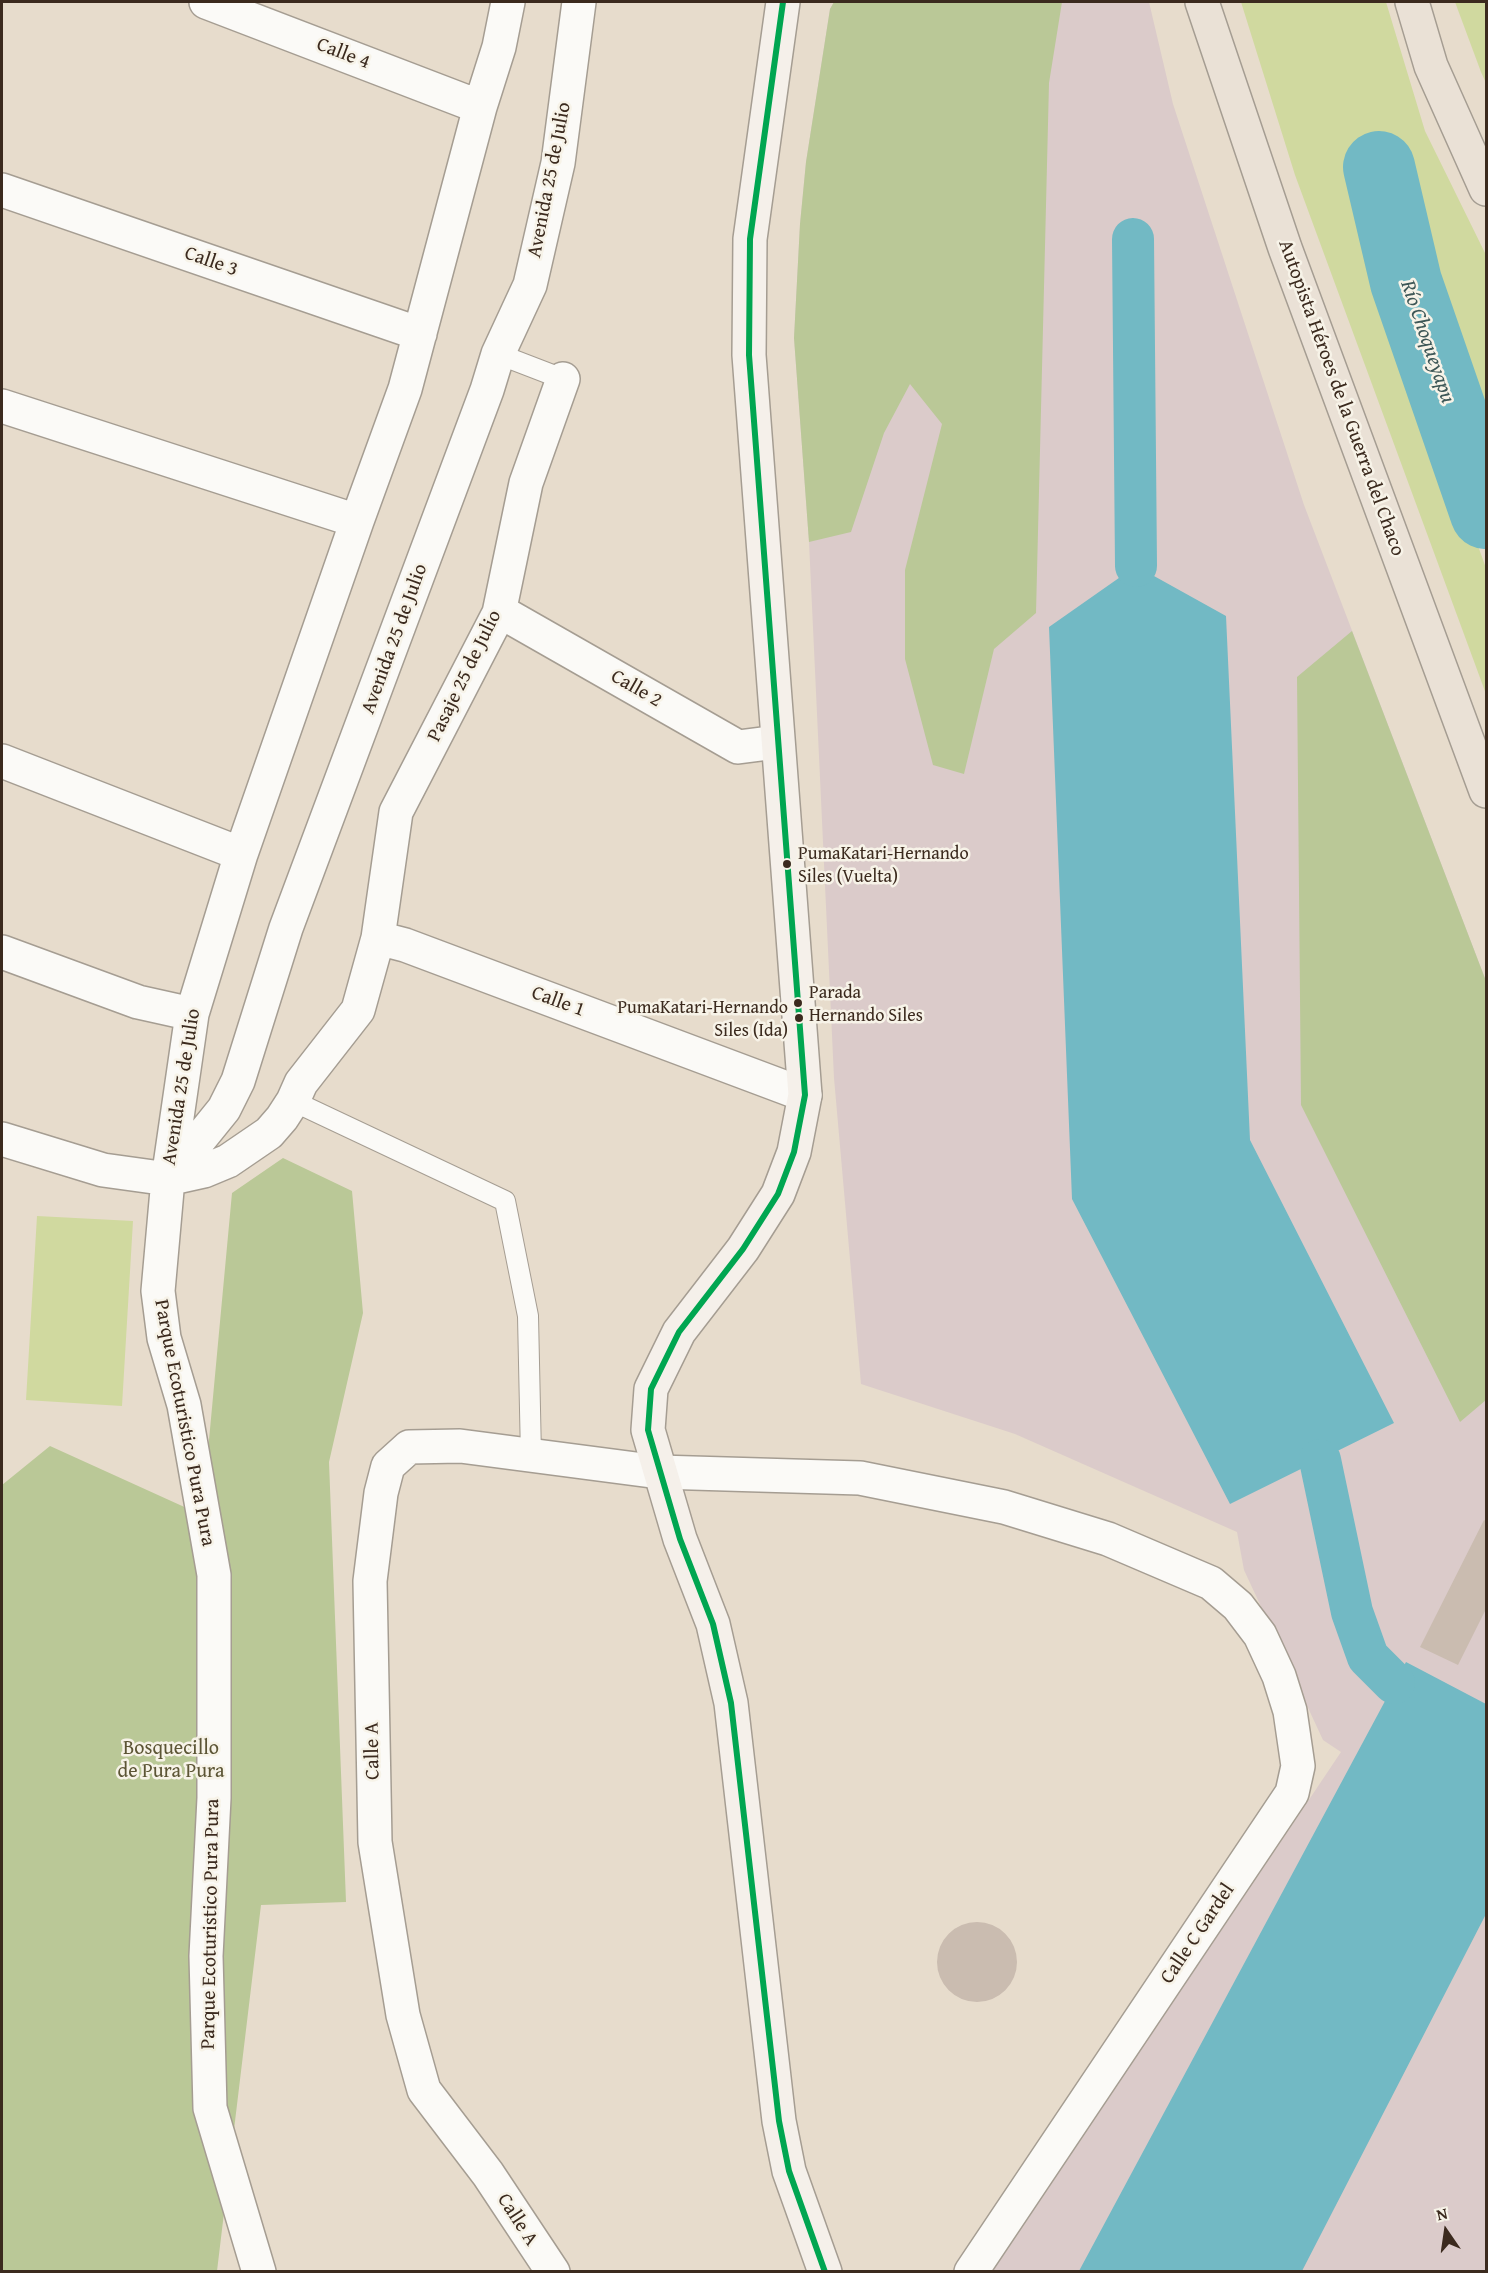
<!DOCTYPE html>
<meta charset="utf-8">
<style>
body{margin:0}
#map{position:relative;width:1488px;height:2273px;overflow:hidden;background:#e7dccc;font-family:"Gentium Book Plus",serif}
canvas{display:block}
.frame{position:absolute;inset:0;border:3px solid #3b2a1e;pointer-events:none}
.north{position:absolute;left:1416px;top:2201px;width:60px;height:60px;-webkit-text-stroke:4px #f7f3e8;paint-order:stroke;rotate:347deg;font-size:16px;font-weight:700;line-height:24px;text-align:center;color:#3b2a1e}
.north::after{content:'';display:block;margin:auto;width:21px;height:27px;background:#3b2a1e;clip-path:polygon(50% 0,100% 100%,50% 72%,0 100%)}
</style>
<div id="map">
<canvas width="1488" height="2273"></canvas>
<div class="frame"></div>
<div class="north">N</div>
</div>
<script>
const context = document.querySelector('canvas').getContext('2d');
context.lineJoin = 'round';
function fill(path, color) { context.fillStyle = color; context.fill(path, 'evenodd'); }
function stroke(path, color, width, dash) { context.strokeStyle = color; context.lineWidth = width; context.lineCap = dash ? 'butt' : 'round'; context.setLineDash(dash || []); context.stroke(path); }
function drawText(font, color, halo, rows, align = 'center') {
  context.font = font + ' "Gentium Book Plus",serif'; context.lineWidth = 5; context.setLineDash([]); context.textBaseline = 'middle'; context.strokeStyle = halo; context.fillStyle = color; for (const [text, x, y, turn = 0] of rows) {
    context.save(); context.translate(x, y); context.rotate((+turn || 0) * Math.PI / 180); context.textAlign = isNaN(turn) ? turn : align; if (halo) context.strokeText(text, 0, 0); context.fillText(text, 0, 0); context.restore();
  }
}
fill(new Path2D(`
 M834 2H1149L1173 104 1304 505 1486 981V2271H993L1341 1752 1323 1740 1244 1570 1237 1532 1015 1434 861 1384 834 1078 809 542 794 338 800 224 806 162 830 9Z`), '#dbcbca');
fill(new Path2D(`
 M1241 2H1386L1425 131 1486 255V431L1471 389 1392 141 1352 155 1358 192 1378 270 1486 568V694L1295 175Z
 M1455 2H1486V83L1481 72Z
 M37 1216 133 1221 122 1406 26 1400Z`), '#d0d99f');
fill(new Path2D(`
 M834 2H1062L1049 83 1036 613 994 649 964 774 933 765 905 659V570L942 424 910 384 884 433 851 532 809 542 794 338 800 224 806 162 830 9Z
 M1352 631 1486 981V1400L1460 1422 1301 1105 1297 677Z
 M283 1158 352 1191 363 1313 329 1462 346 1902 261 1905 217 2271 2 2272V1485L50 1446 202 1515 232 1193Z`), '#bac897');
fill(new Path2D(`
 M1136 566 1226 616 1250 1140 1394 1423 1230 1504 1072 1199 1049 627Z
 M1406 1662 1486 1704V1914L1302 2271H1079Z`), '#72b9c4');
stroke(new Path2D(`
 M1133 239 1136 566
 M1320 1460 1352 1612 1368 1657 1394 1683`), '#72b9c4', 42);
stroke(new Path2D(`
 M1379 167 1406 282 1486 513`), '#72b9c4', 72);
fill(new Path2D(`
 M1484 1520 1486 1521V1609L1458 1665 1420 1647Z
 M937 1962a40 40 0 1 1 80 0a40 40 0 1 1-80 0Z`), '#cabcb0');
const service = new Path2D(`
 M498 354 563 379
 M293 1101 505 1201 528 1316 531 1456`);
const minor = new Path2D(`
 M206 2 480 107
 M2 190 420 334
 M2 406 357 521
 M499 613 510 617 738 747 777 742
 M2 761 241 854
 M378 938 405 945 805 1095
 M2 952 138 1002 192 1014
 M2 1139 103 1170 168 1179 204 1171 228 1161 269 1133 282 1118 293 1101 301 1083 358 1010 378 938 396 812 499 613 526 483 563 379
 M169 1177 224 1109 238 1081 286 928 487 390 498 354 530 285 558 163 579 2
 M259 2272 210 2108 206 1956 214 1798V1575L184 1405 164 1338 158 1291 168 1179 192 1014 241 854 357 521 405 389 480 107 499 47 508 2
 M553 2272 488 2174 424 2090 403 2015 375 1842 370 1581 381 1493 388 1466 409 1447 460 1446 659 1472 860 1478 1004 1507 1108 1539 1211 1583 1238 1606 1260 1635 1279 1676 1290 1711 1298 1766 1292 1793 971 2272`);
const secondary = new Path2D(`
 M783 2 750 239 749 355 805 1095 794 1152 778 1194 743 1249 679 1332 651 1389 648 1430 680 1539 713 1624 731 1703 779 2121 789 2171 825 2272`);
const motorway = new Path2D(`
 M1202 2 1285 248 1486 791
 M1412 2 1431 66 1486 189`);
stroke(service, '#a59d92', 22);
stroke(minor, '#a59d92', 36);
stroke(secondary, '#a59d92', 36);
stroke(motorway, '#a59d92', 36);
stroke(service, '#fbfaf7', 20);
stroke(minor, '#fbfaf7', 33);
stroke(secondary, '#f5f0ea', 33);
stroke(motorway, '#eae1d6', 33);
stroke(new Path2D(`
 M783 2 750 239 749 355 805 1095 794 1152 778 1194 743 1249 679 1332 651 1389 648 1430 680 1539 713 1624 731 1703 779 2121 789 2171 825 2272`), '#00a651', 6);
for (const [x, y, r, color] of [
 [787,864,5,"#3b2a1e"],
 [798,1003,5,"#3b2a1e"],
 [799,1018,5,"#3b2a1e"]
]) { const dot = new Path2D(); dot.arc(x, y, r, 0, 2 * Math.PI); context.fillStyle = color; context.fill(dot); stroke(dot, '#f7f3e8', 2); }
drawText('18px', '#3b2a1e', '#f7f3e8', [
 ["PumaKatari-Hernando",798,854],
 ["Siles (Vuelta)",798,877],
 ["Parada",809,993],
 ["Hernando Siles",809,1016],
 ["PumaKatari-Hernando",788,1008,"right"],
 ["Siles (Ida)",788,1031,"right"]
], 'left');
drawText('20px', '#3b2a1e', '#f7f3e8', [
 ["Calle 4",343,54,21],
 ["Avenida 25 de Julio",550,180,-79],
 ["Calle 3",211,262,19],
 ["Autopista Héroes de la Guerra del Chaco",1341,398,70],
 ["Avenida 25 de Julio",395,639,-70],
 ["Pasaje 25 de Julio",465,676,-64],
 ["Calle 2",636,689,30],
 ["Calle 1",558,1002,20],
 ["Avenida 25 de Julio",182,1087,-81],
 ["Parque Ecoturistico Pura Pura",184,1423,79],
 ["Calle A",373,1751,-91],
 ["Parque Ecoturistico Pura Pura",211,1924,-89],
 ["Calle C Gardel",1198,1934,-56],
 ["Calle A",517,2220,57]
]);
drawText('20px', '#5c5535', '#f7f3e8', [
 ["Bosquecillo",171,1749],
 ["de Pura Pura",171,1772]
]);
drawText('italic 21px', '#3d5757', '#f7f3e8', [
 ["Río Choqueyapu",1427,342,71]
]);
</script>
